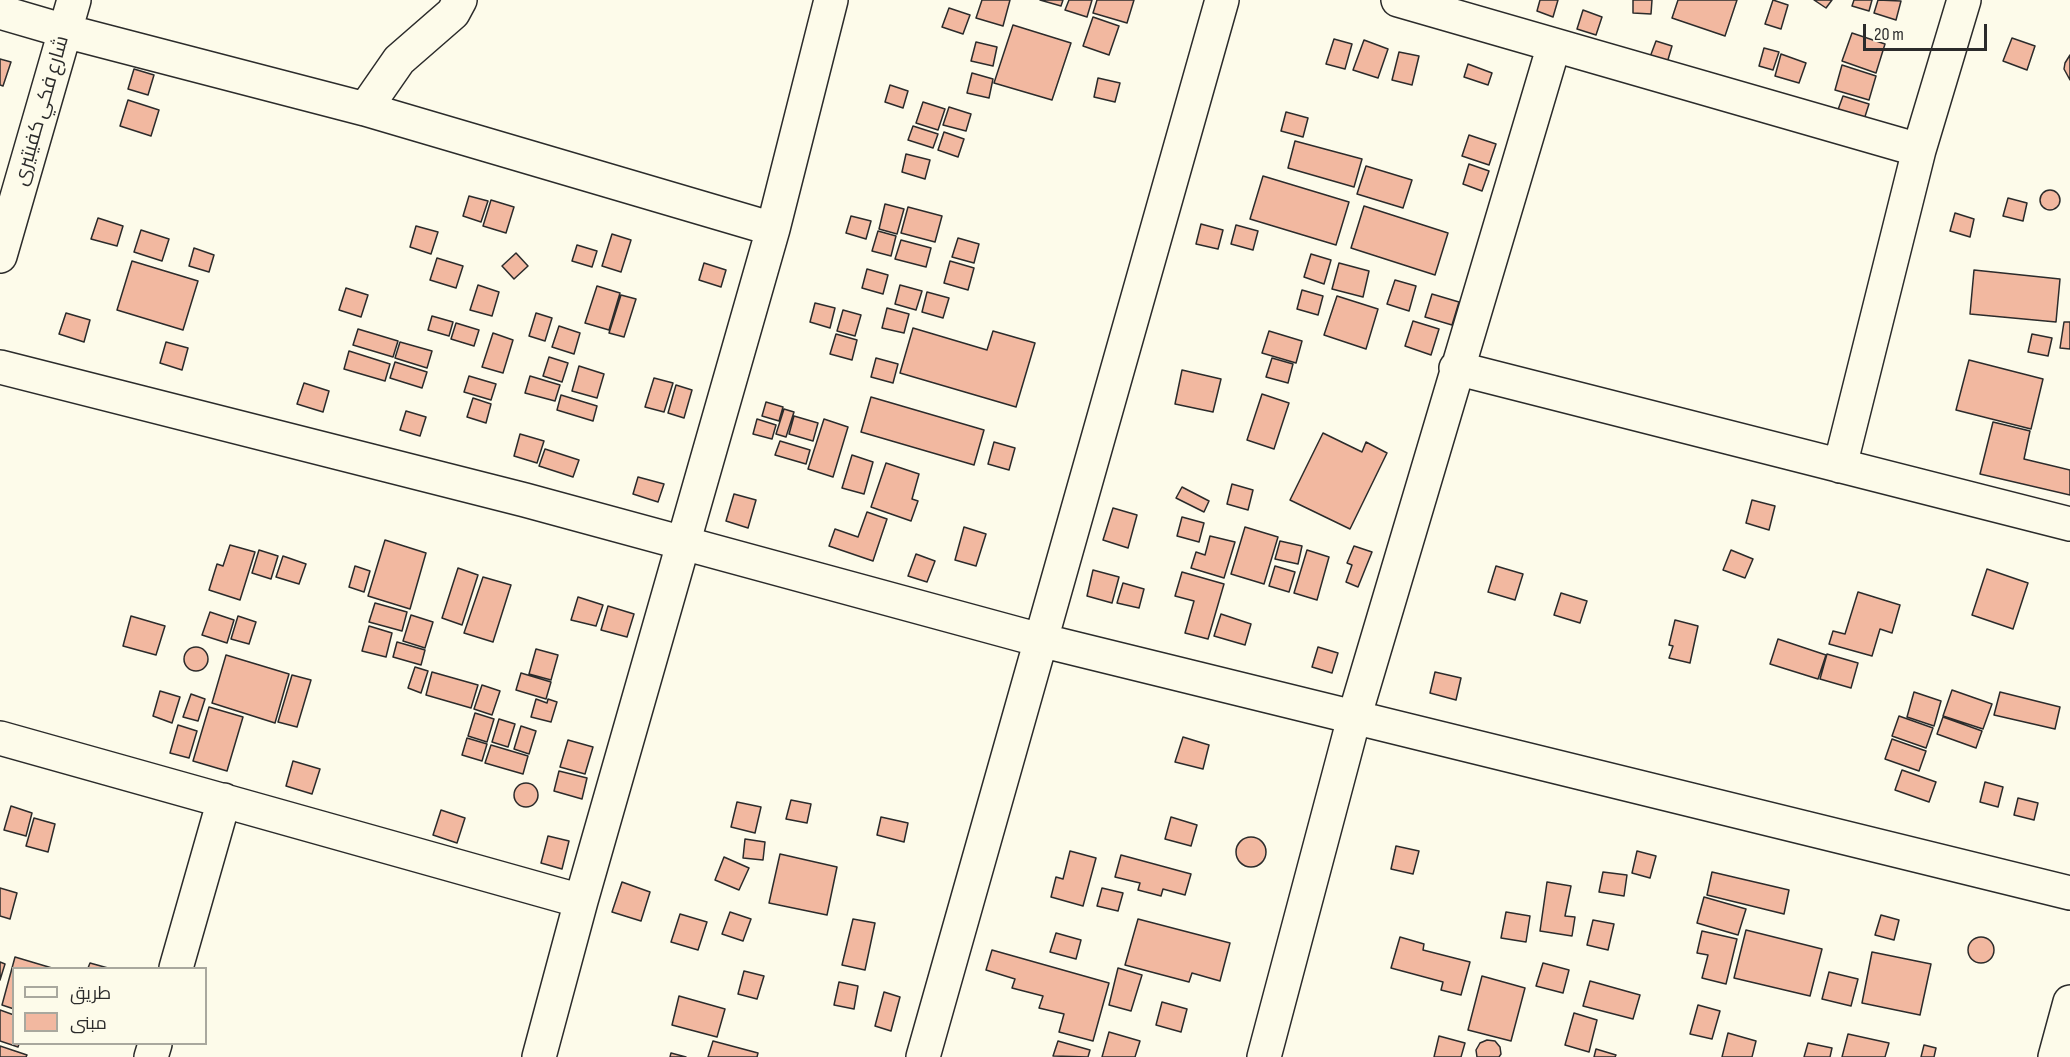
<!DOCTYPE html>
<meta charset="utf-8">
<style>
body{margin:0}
#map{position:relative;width:2070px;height:1057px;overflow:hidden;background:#fdfbea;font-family:"Sofia Sans Condensed",Cairo,sans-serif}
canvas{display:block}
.legend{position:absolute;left:12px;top:967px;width:195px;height:78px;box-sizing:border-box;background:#fdfbea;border:2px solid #a9a89e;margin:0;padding:8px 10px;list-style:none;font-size:18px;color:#2b2b2b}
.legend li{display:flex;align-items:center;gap:12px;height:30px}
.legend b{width:30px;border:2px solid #a9a89e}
.scale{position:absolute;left:1863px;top:24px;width:124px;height:27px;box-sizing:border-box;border:3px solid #2b2b2b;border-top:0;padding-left:8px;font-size:18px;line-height:21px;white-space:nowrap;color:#2b2b2b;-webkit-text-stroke:4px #fdfbea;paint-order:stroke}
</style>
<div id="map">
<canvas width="2070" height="1057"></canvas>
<ul class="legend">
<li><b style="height:8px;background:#fdfbea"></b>طريق</li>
<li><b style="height:16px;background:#f2b8a0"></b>مبنى</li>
</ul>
<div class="scale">20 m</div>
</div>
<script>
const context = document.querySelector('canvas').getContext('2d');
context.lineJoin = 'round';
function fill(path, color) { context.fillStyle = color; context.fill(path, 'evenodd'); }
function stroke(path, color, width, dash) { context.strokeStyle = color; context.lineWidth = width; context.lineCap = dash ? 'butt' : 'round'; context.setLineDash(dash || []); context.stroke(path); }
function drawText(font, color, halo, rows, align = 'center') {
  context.font = font + ' "Sofia Sans Condensed",Cairo,sans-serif'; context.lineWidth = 4.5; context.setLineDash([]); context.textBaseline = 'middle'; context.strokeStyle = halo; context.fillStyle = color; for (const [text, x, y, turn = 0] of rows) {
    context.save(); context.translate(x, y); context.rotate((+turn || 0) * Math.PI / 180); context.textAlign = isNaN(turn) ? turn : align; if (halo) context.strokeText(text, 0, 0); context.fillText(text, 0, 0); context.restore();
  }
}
const building = new Path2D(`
 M982 0H1010L1003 26 976 18Z
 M1040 0H1063L1061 6Z
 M1069 0H1092L1087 17 1065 10Z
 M1097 0H1134L1127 23 1093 13Z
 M1540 0H1558L1553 17 1537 11Z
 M1633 0H1652L1651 14 1633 13Z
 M1678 0H1737L1725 36 1672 18Z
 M1773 0 1788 5 1781 29 1765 24Z
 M1814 0H1832L1826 8Z
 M1854 0H1872L1869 11 1852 6Z
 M1878 0 1901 1 1896 20 1874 13Z
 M949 8 970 15 963 34 942 27Z
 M1583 10 1602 17 1596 35 1577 29Z
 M1093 17 1119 26 1109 55 1083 46Z
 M1013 25 1071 43 1052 100 994 83Z
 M1852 33 1885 44 1876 73 1842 61Z
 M2012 38 2035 46 2027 70 2003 61Z
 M1334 39 1352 44 1345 69 1326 64Z
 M1364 40 1388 49 1378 78 1353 70Z
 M1656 41 1672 46 1667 63 1650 57Z
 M976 42 997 47 993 66 971 61Z
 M1764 48 1779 52 1773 70 1759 66Z
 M1399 52 1419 56 1412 85 1392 80Z
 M1781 54 1806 63 1799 83 1775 76Z
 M2070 55V80L2064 69 2065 63Z
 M0 59 11 62 3 86 0 85Z
 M1468 64 1492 73 1488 85 1464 77Z
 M1842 65 1876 76 1869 100 1835 90Z
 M134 69 154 75 148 95 128 89Z
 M972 73 993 79 989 98 967 93Z
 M1098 78 1120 83 1115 102 1094 97Z
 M890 85 908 91 903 108 885 102Z
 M1843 96 1869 104 1862 126 1835 118Z
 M128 100 159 110 151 136 120 126Z
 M923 102 945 109 938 130 916 123Z
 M949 107 971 114 966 131 943 125Z
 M1286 112 1308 118 1303 137 1281 131Z
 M913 126 938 134 933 148 908 140Z
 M944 132 964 139 958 157 938 150Z
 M1469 135 1496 144 1489 165 1462 156Z
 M1295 141 1362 159 1354 187 1288 168Z
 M906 154 930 160 925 179 902 172Z
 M1469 164 1489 171 1482 191 1463 184Z
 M1366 166 1412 180 1403 208 1357 194Z
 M1263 176 1349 202 1336 245 1250 219Z
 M2040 200a10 10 0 1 1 20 0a10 10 0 1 1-20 0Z
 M469 196 488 201 481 222 463 216Z
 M2008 198 2027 203 2023 221 2003 216Z
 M491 200 514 207 506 233 483 226Z
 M885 204 904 209 897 234 879 229Z
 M1364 206 1448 233 1435 275 1351 248Z
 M908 207 942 216 935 242 901 233Z
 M1955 213 1974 219 1970 237 1950 231Z
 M851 216 871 221 866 239 846 233Z
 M98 218 123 226 117 246 91 239Z
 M1201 224 1223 230 1218 249 1196 244Z
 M1236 225 1258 231 1253 250 1231 244Z
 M416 226 438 232 431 254 410 247Z
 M141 230 169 239 162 261 134 252Z
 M878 231 896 236 891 256 872 251Z
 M612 234 631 240 621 272 602 266Z
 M958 238 979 244 974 263 952 257Z
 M901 240 931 248 926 267 895 259Z
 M577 245 597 251 592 267 572 261Z
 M194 248 214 255 209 272 189 266Z
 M516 253 528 266 514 279 502 266Z
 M1311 254 1331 260 1324 284 1304 277Z
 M437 258 463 266 456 288 430 280Z
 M132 261 198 281 183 330 117 310Z
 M950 261 974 268 968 290 944 283Z
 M704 263 726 270 721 287 699 280Z
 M1339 263 1369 271 1363 297 1332 289Z
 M867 269 888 275 883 294 862 288Z
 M1974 270 2060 279 2056 322 1970 314Z
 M1395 280 1416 286 1409 311 1387 304Z
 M478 285 499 292 492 316 470 310Z
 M900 285 922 291 916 310 895 304Z
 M597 286 620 293 609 330 585 323Z
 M346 288 368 295 361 317 339 310Z
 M1302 290 1323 296 1318 315 1297 309Z
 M927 292 949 298 943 318 922 312Z
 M1432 294 1459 302 1452 325 1425 317Z
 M621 295 636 299 624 337 609 333Z
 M1337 296 1378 309 1366 349 1324 335Z
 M815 303 835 308 830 328 810 322Z
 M887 308 909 314 904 333 882 328Z
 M843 310 861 315 855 336 837 331Z
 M66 313 90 320 84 342 59 334Z
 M536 313 552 318 545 341 529 336Z
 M432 316 453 322 449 336 428 330Z
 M1413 321 1439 329 1431 355 1405 346Z
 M2064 322H2070V349L2060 348Z
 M456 323 479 330 474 346 451 339Z
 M559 326 580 333 574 354 552 347Z
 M913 328 987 350 993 331 1035 343 1016 407 900 373Z
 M358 329 398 341 393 357 353 345Z
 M1269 331 1302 341 1296 363 1262 353Z
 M493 333 513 340 503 373 482 367Z
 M836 334 857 340 852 360 830 354Z
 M2032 334 2052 338 2048 356 2028 352Z
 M166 342 188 348 182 370 160 363Z
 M400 342 432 351 427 368 395 358Z
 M349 351 390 364 385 381 344 369Z
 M549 357 568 363 562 382 543 376Z
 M876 358 898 364 893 383 871 377Z
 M1272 358 1293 364 1288 383 1266 377Z
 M1969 360 2043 379 2031 429 1956 410Z
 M395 362 427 372 422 388 390 378Z
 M579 366 604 374 597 398 572 391Z
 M1182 370 1221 379 1213 412 1175 404Z
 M469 376 496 384 491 400 464 392Z
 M530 376 560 385 555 401 525 393Z
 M654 378 673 383 664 412 645 407Z
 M304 383 329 391 323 412 297 404Z
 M676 385 692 390 684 418 668 413Z
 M1262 394 1289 403 1274 449 1247 440Z
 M561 395 597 406 593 421 557 410Z
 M871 397 984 430 974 465 861 432Z
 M473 398 491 404 486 423 467 417Z
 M766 402 783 407 779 421 762 416Z
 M784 409 794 412 786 437 776 434Z
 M406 411 426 417 420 436 400 430Z
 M794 416 818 423 813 441 789 434Z
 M757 419 776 425 772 439 753 434Z
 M824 419 848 427 833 477 808 469Z
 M1993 422 2030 431 2024 459 2070 470V495L1980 474Z
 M1323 433 1362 452 1366 442 1387 453 1350 529 1290 500Z
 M520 434 544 441 537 463 514 456Z
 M780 441 810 450 806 464 775 455Z
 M994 442 1015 448 1009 470 988 464Z
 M545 449 579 460 573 477 539 466Z
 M852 455 873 462 864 494 842 488Z
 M886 463 919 474 912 499 918 501 911 521 871 507Z
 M638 477 664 484 658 502 633 494Z
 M1232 484 1253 490 1248 510 1227 504Z
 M1182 487 1209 501 1204 512 1176 498Z
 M734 494 756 500 748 528 726 521Z
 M1752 500 1775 506 1769 530 1746 523Z
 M1113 508 1137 515 1128 548 1103 540Z
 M867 512 887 519 873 561 829 546 835 529 858 537Z
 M1182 517 1204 523 1199 542 1177 536Z
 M964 527 986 534 976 566 955 560Z
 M1245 527 1278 537 1264 584 1231 574Z
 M1210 536 1235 542 1224 578 1191 568 1196 552 1205 555Z
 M385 540 426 553 410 609 368 596Z
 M1280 541 1302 546 1298 564 1275 559Z
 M230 545 255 552 240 600 209 590 217 564 223 566Z
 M1354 546 1372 552 1358 587 1346 582 1352 565 1347 563Z
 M259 550 278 556 271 579 252 573Z
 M1307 550 1329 557 1317 600 1294 593Z
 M1731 550 1753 559 1745 578 1723 570Z
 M916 554 935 561 927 582 908 576Z
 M283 556 306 564 299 584 276 577Z
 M355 566 370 571 364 592 349 587Z
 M1275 566 1295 572 1289 592 1269 586Z
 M1496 566 1523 574 1515 600 1488 592Z
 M458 568 478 575 462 625 442 618Z
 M1987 569 2028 583 2013 629 1972 615Z
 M1093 570 1119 577 1112 603 1087 596Z
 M1182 572 1224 584 1208 639 1185 633 1194 601 1175 596Z
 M483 577 511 585 493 642 464 633Z
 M1123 583 1144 589 1139 608 1117 603Z
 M1858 592 1900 605 1892 633 1880 629 1872 656 1829 644 1833 631 1845 634Z
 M1561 593 1587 601 1580 623 1554 615Z
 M578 597 603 605 596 626 571 620Z
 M375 603 407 612 402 631 369 622Z
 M608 606 634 614 627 637 601 630Z
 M210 612 234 620 227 643 202 635Z
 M1221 614 1251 624 1245 645 1214 636Z
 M411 615 433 622 425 648 403 641Z
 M131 616 165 626 156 655 123 646Z
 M238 616 256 622 249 644 231 639Z
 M1675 620 1698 626 1690 663 1669 658 1673 646 1669 645Z
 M369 626 392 633 386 657 362 651Z
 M1778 639 1826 655 1818 679 1770 664Z
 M397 642 425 650 421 665 393 657Z
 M184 659a12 12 0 1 1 24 0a12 12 0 1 1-24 0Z
 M1318 647 1338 653 1332 673 1312 667Z
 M536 649 558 655 551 680 529 674Z
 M1827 654 1858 663 1851 688 1820 679Z
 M226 655 289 674 275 723 212 703Z
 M415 667 428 671 421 693 408 688Z
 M432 672 478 685 471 708 426 695Z
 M1435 672 1461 678 1456 700 1430 693Z
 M521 673 551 682 546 699 516 690Z
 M292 675 311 680 297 727 278 722Z
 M482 685 500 691 492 715 474 709Z
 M1952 690 1992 704 1983 729 1943 716Z
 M160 691 180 697 172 723 153 716Z
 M1914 692 1941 701 1934 726 1907 717Z
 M2000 692 2060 707 2055 729 1994 715Z
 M191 694 205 699 198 721 183 717Z
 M536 699 547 703 548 699 557 702 551 722 531 717Z
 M209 707 243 717 227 771 193 761Z
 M475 713 494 719 487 742 468 736Z
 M1899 716 1933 728 1926 748 1892 736Z
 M1943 717 1982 731 1976 748 1937 734Z
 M499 719 515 724 508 747 492 742Z
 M178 725 197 731 189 758 170 753Z
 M521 726 536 731 529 754 514 749Z
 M1183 737 1209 745 1203 769 1175 762Z
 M467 738 487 744 482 761 462 755Z
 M1892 739 1926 751 1919 771 1885 759Z
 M568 740 593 747 585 774 560 767Z
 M491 745 528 756 523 774 485 763Z
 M293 761 320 769 312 794 286 786Z
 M1902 770 1936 782 1929 802 1895 790Z
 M559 771 587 778 582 799 554 791Z
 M1985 782 2003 787 1998 807 1980 802Z
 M514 795a12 12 0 1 1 24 0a12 12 0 1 1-24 0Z
 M2018 798 2038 803 2034 820 2014 815Z
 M791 800 811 804 807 823 786 819Z
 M737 802 761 807 755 833 731 827Z
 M11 806 32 813 26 836 4 830Z
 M441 810 465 818 457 843 433 835Z
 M881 817 908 823 904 842 877 835Z
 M1171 817 1197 825 1191 846 1165 839Z
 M34 818 55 824 48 852 26 846Z
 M548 836 569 841 562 869 541 863Z
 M1236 852a15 15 0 1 1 30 0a15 15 0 1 1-30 0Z
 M745 839 765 842 763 860 743 858Z
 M1396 846 1419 851 1413 874 1391 869Z
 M1070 851 1096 858 1083 906 1051 897 1056 877 1063 879Z
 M1637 851 1656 856 1650 878 1632 873Z
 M780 854 837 867 827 915 769 903Z
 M1121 855 1191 874 1185 895 1163 889 1161 896 1138 890 1140 883 1115 877Z
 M724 857 749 868 739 890 715 880Z
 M1603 872 1627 875 1624 896 1599 892Z
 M1712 872 1789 890 1784 914 1707 895Z
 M622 882 650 892 641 921 612 912Z
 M1547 882 1571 886 1565 916 1575 917 1572 936 1540 931Z
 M0 888 17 893 10 919 0 916Z
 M1102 888 1123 893 1118 911 1097 906Z
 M1704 897 1746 909 1738 935 1697 923Z
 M730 912 751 919 743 941 722 934Z
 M1506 912 1530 916 1526 942 1501 938Z
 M680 914 707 922 698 950 671 942Z
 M1881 915 1899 920 1894 940 1875 935Z
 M853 919 875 923 865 970 842 965Z
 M1138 919 1230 943 1220 981 1192 973 1189 982 1125 965Z
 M1593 920 1614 924 1608 950 1587 945Z
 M1746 930 1822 949 1810 996 1734 978Z
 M1702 931 1737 939 1726 984 1702 978 1708 955 1697 953Z
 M1056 933 1081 940 1076 959 1050 952Z
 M1400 937 1424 944 1423 950 1470 962 1461 995 1441 990 1443 982 1391 968Z
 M1968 950a13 13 0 1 1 26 0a13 13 0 1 1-26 0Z
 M992 950 1109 983 1093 1041 1059 1032 1064 1014 1039 1008 1043 996 1012 988 1015 979 986 970Z
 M1872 952 1931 964 1920 1015 1862 1003Z
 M15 957 52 968H14V1009L2 1005Z
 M0 962 5 964 0 980Z
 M90 963 108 968H88Z
 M1543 963 1569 970 1563 993 1536 986Z
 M1118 968 1142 975 1131 1011 1109 1005Z
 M744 971 764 976 757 999 738 994Z
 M1829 972 1858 979 1851 1006 1822 999Z
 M1482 976 1525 988 1511 1041 1468 1030Z
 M1590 981 1640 995 1633 1019 1583 1006Z
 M839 982 858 986 854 1009 834 1005Z
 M884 992 900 997 891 1031 875 1026Z
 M679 996 725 1009 717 1037 672 1025Z
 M1162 1002 1187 1009 1181 1032 1156 1025Z
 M1698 1005 1720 1011 1712 1039 1690 1034Z
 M0 1010 14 1015V1044H19L18 1047 0 1041Z
 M1574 1013 1597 1020 1589 1052 1565 1045Z
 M1109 1032 1140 1041 1135 1057H1102Z
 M1728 1033 1756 1041 1752 1057H1722Z
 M1848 1034 1889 1043 1885 1057H1842Z
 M1439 1036 1465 1043 1461 1057H1434Z
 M1487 1040 1495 1041 1500 1047 1501 1054 1499 1057H1477L1476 1050 1480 1043Z
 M713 1041 758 1053 757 1057H708Z
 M1058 1041 1090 1050 1088 1057 1053 1056Z
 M1808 1043 1832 1048 1830 1057H1804Z
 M1924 1045 1936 1048 1934 1057H1921Z
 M0 1046 27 1055 26 1057H0Z
 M1596 1049 1616 1055 1615 1057H1594Z
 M671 1053 686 1057H670Z`);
fill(building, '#f2b8a0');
stroke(building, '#2b2b2b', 1.5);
const street = new Path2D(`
 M1398 0 1919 150
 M0 12 65 31 365 109 773 229
 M365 109 399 60 453 13 460 0
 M0 256 74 0
 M0 367 525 500 1040 640 2070 893
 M1456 368 2070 524
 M1840 466 1919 150 1964 0
 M0 738 581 901
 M176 968 224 800
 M151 1057 155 1044
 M539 1057 581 901 773 229 831 0
 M923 1057 1222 0
 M1264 1057 1354 718 1554 45
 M2055 1057 2070 1002`);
stroke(street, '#2b2b2b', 36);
stroke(street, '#fdfbea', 33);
drawText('20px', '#2b2b2b', '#fdfbea', [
 ["شارع فكي كفيتيرى",42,111,-74]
]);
</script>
